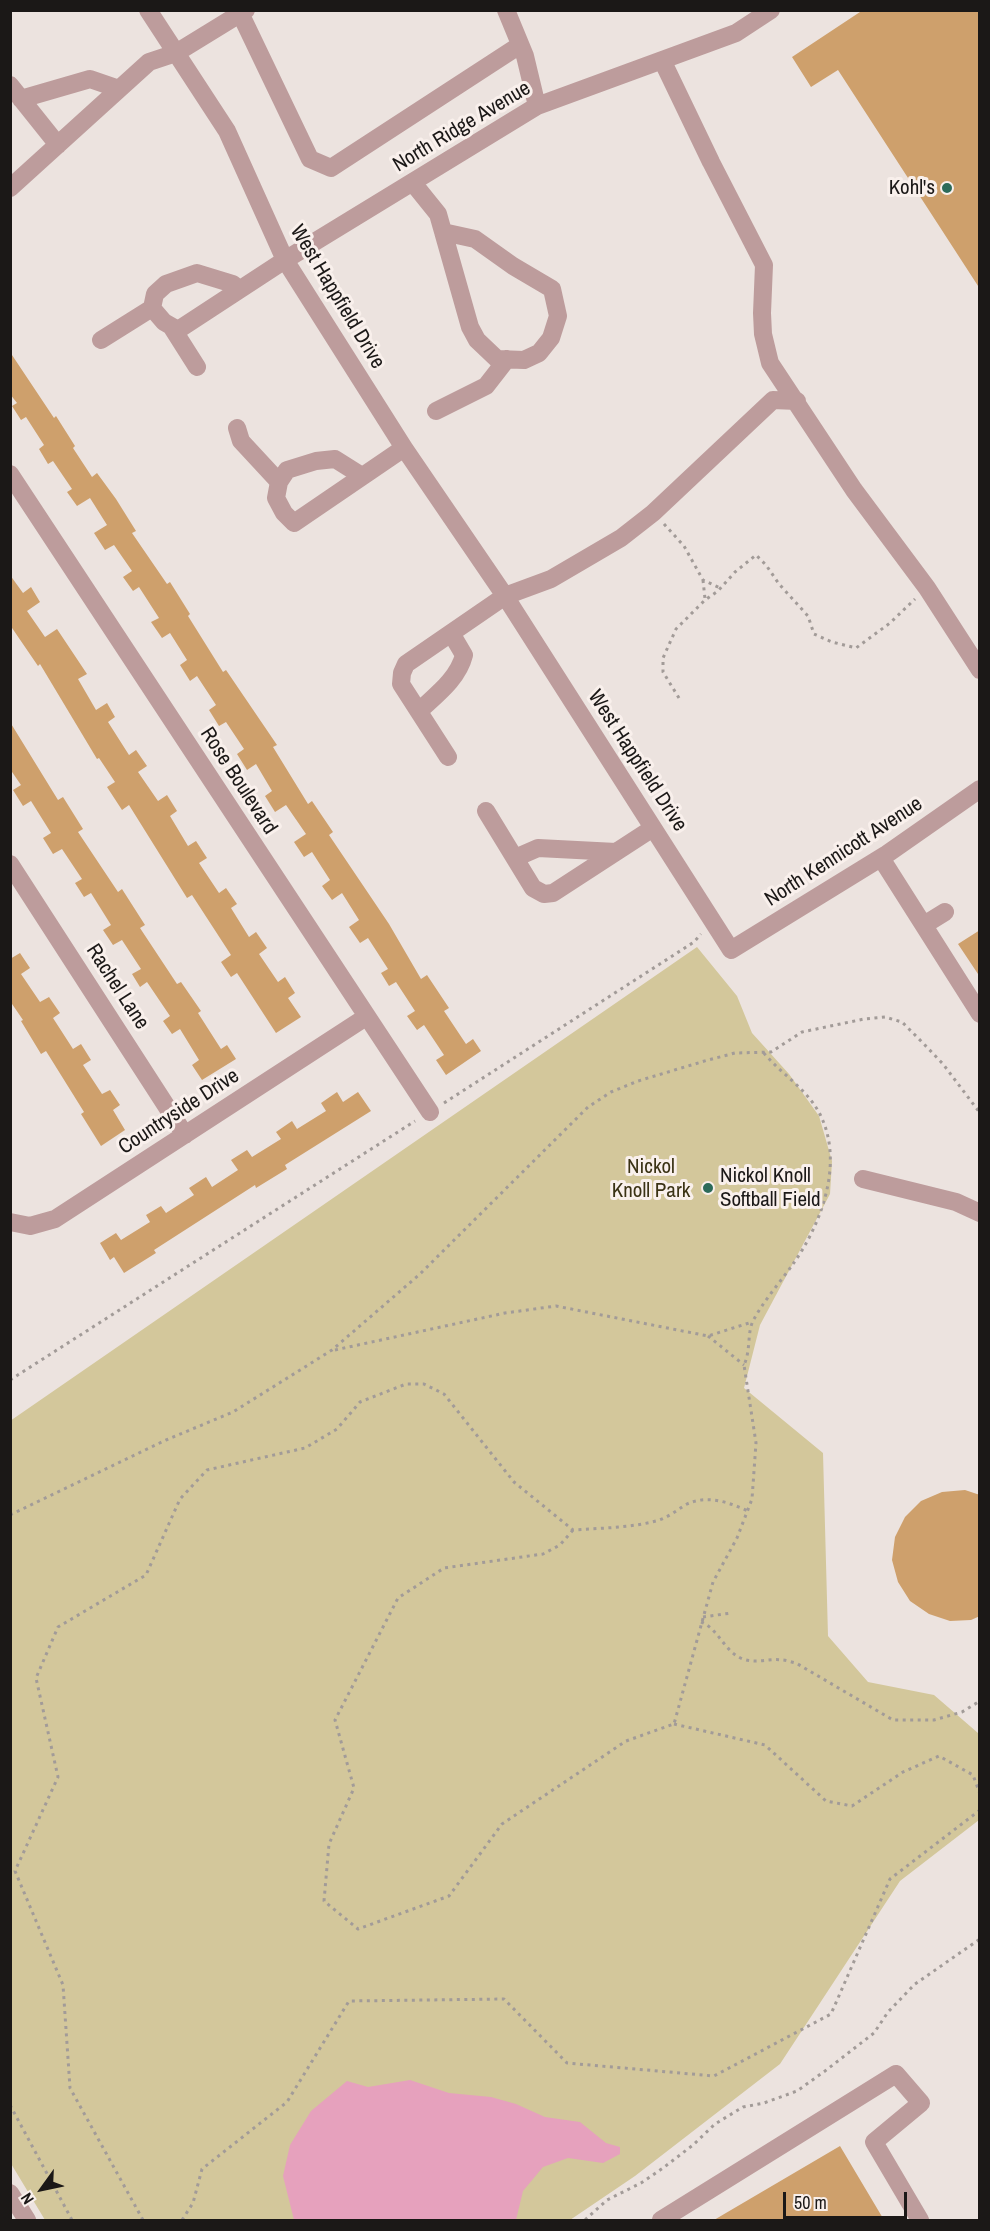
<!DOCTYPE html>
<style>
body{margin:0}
#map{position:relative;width:990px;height:2231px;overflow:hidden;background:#ece3df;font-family:"Archivo Narrow",sans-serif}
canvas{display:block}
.frame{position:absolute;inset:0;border:12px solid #1b1817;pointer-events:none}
.north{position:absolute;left:12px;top:2159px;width:60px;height:60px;-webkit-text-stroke:4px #f9f0ec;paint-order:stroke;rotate:237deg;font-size:16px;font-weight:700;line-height:24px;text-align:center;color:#1b1817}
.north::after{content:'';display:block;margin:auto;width:21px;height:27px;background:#1b1817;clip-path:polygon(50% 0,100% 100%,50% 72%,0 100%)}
.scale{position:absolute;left:783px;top:2192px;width:124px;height:27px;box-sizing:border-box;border:3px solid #1b1817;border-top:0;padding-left:8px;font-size:18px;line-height:21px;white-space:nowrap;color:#1b1817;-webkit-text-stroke:4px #f9f0ec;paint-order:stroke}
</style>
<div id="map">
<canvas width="990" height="2231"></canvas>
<div class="frame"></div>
<div class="north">N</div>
<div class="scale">50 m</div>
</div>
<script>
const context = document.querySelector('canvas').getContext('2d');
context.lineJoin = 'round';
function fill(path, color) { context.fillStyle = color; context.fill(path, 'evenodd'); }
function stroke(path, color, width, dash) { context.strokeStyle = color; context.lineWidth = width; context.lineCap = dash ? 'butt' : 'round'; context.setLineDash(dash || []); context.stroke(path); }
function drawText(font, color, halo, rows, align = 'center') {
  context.font = font + ' "Archivo Narrow",sans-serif'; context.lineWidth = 6; context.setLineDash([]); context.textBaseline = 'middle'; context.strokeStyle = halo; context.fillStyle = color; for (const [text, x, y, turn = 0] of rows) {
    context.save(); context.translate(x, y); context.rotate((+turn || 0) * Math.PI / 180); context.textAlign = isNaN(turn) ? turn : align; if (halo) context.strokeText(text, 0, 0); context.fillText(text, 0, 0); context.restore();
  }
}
fill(new Path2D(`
 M697 947 737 996 752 1033 789 1074 819 1116 832 1161 830 1194 760 1325 744 1388 823 1453 828 1636 868 1682 934 1695 978 1733 980 1744 979 1820 900 1881 780 2064 635 2176 570 2220H45L10 2162V1421Z`), '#d3c79b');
fill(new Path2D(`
 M410 2080 449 2093 491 2097 516 2104 545 2117 580 2122 606 2143 620 2147V2154L603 2163 568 2158 543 2167 523 2191 516 2220H294L283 2176 290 2145 311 2111 347 2081 368 2087Z`), '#e6a1bd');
fill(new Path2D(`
 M863 10H980V289L838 70 811 87 792 57Z
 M10 352 54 418 56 416 75 446 73 448 92 477 97 473 116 499 136 531 132 533 167 584 170 582 190 614 188 616 223 672 226 670 277 745 273 747 308 804 312 801 333 832 329 835 389 924 421 979 427 975 449 1008 444 1011 466 1044 473 1039 481 1051 446 1075 436 1060 444 1055 424 1025 417 1030 407 1016 415 1011 396 982 389 986 381 973 388 969 368 938 360 943 349 927 359 920 342 893 332 900 322 886 330 880 312 852 304 857 294 842 306 834 286 805 275 812 265 796 272 791 256 764 247 770 237 754 244 749 226 722 219 726 209 710 216 705 197 676 190 681 180 665 187 660 170 633 162 638 151 622 159 618 139 587 133 591 123 577 132 571 114 545 105 550 94 533 107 525 90 498 77 506 67 492 72 489 53 461 48 464 39 449 44 445 26 417 21 420 12 406 17 403 10 394Z
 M10 575 23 593 31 587 40 602 27 611 45 637 57 629 87 674 78 679 96 710 107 703 115 717 108 722 129 755 136 750 147 766 138 772 158 801 167 795 177 811 170 816 188 846 196 841 207 858 199 863 219 893 226 888 237 904 231 908 249 937 256 932 267 948 259 954 278 982 285 977 295 993 288 998 301 1017 276 1033 237 973 231 977 221 962 231 955 192 895 187 898 129 805 122 810 107 787 115 782 99 758 97 759 40 664 38 666 10 625Z
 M10 722 58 800 63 797 83 829 78 832 118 892 122 889 145 925 140 928 177 984 181 982 201 1011 198 1013 221 1049 227 1045 236 1059 202 1080 192 1065 199 1060 180 1029 172 1034 163 1021 170 1016 147 982 140 987 132 974 141 969 122 940 113 945 103 930 111 925 91 893 84 897 75 883 82 879 62 849 53 854 43 838 51 833 31 801 23 806 13 790 21 785 10 769Z
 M980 930V977L958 944Z
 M20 953 30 968 21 974 40 1002 49 997 60 1013 53 1018 73 1049 81 1044 91 1060 83 1065 102 1094 110 1090 120 1105 113 1110 125 1130 101 1146 81 1114 84 1112 46 1051 41 1054 21 1021 23 1020 10 1001V959Z
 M337 1092 343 1102 358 1092 371 1111 285 1165 287 1169 256 1188 255 1185 154 1250 156 1253 124 1273 114 1257 110 1260 100 1243 116 1233 121 1240 150 1222 146 1215 161 1206 166 1213 194 1195 189 1188 206 1177 212 1187 238 1170 231 1160 247 1150 252 1157 281 1139 276 1132 292 1121 297 1129 326 1111 321 1103Z
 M965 1490 980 1495V1616L971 1620 950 1621 929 1614 910 1601 898 1582 892 1560 895 1537 905 1517 921 1501 942 1492Z
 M840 2146 884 2220H714Z`), '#cea06c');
stroke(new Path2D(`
 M664 524 684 546 703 580 720 588
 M703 580 705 599
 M679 698 663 672V658L676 629 705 600 718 591 735 572 756 555 766 565 779 584 808 616 814 634 832 642 856 648 890 623 915 599
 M444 1103 694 942 701 934
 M708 1336 744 1365
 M335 1350 505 1313 556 1306 708 1336 752 1322
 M10 1380 415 1121
 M10 1515 166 1440 233 1412 332 1350 420 1274 588 1107 611 1092 638 1081 708 1060 735 1053 771 1052 802 1032 864 1019 885 1017 902 1022 923 1043 943 1064 980 1113
 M573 1530 560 1545 543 1554 444 1568 398 1598 335 1720 354 1788 329 1844 324 1901 358 1929 449 1896 502 1824 626 1741 674 1724 713 1582 737 1538 752 1499 756 1443 744 1365C751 1350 747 1333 753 1321 762 1303 781 1281 793 1264 823 1222 846 1157 817 1109 803 1086 780 1073 763 1052
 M703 1617 731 1613
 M701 1622C719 1629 724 1652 743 1659 756 1664 769 1658 782 1660 786 1660 791 1662 796 1663L893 1720H934L962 1712 980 1701
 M674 1724 765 1745 826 1801 852 1806 903 1772 939 1756 973 1775 980 1794
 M10 2105 72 2220
 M143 2220 70 2088 63 1985 15 1871 58 1777 36 1678 58 1627 146 1575 180 1499 207 1470 305 1448 337 1429 360 1402 406 1384H424L444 1394 514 1482 573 1530C601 1528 629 1528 656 1521 667 1518 676 1511 685 1505 706 1494 728 1502 748 1511
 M182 2220 193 2203 202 2169 287 2102 349 2001 504 1999 567 2063 714 2076 831 2014 890 1879 980 1810
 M585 2220 607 2200 641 2183 663 2168 693 2145 715 2124 743 2107 764 2103 797 2091 825 2071 874 2033 888 2012 915 1984 980 1939`), '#a29b98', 3, [3, 4.5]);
stroke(new Path2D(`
 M148 10 227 131 285 260 404 448 505 596 731 950 887 854 980 789
 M506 10 525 56 537 106
 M241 15 310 159 331 168 520 45
 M662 60 711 162 764 265 762 313 763 334 770 363 854 490 927 588 980 670
 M10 85 58 145
 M21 99 90 79 119 89
 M413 183 438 214 470 327 477 340 497 359 524 360 539 353 551 338 558 316 552 289 513 266 475 239 443 232
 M10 188 149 62 176 53 246 10
 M239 290 233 284 197 273 166 284 155 294 152 308 164 322 178 330 285 260 537 106 736 33 771 10
 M171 326 197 367
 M101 340 152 308
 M436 411 486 386 507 359
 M237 428 241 441 279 482
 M10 474 430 1112
 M362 476 335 459 316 461 287 470 279 482 276 498 284 513 294 523 404 448
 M419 711C436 695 458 679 464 655L451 633
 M448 757 401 684 402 673 406 664 505 596 551 579 621 538 653 513 773 400 797 401
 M486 811 533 888 544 894 553 893 653 828
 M515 858 538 848 616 852
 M881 858 980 1014
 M10 864 185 1135
 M924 925 945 912
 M863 1179 956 1202 980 1213
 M10 1222 30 1226 55 1219 366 1017
 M10 2193 27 2220
 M661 2220 896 2074 921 2103 874 2142 920 2220`), '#bd9c9c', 18);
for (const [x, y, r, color] of [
 [947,188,6,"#2c6b59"],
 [708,1188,6,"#2c6b59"]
]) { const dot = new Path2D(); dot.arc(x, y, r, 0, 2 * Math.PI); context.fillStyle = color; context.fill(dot); stroke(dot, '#f9f0ec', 2); }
drawText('21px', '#1b1817', '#f9f0ec', [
 ["North Ridge Avenue",462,127,-31],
 ["West Happfield Drive",337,297,59],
 ["West Happfield Drive",637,761,57],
 ["Rose Boulevard",238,781,57],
 ["North Kennicott Avenue",844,852,-33],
 ["Rachel Lane",117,987,57],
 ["Countryside Drive",179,1112,-33]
]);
drawText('21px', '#1b1817', '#f9f0ec', [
 ["Kohl's",935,188],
 ["Nickol Knoll",720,1176,"left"],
 ["Softball Field",720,1200,"left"]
], 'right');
drawText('21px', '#3a3214', '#f9f0ec', [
 ["Nickol",651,1167],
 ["Knoll Park",651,1191]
]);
</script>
